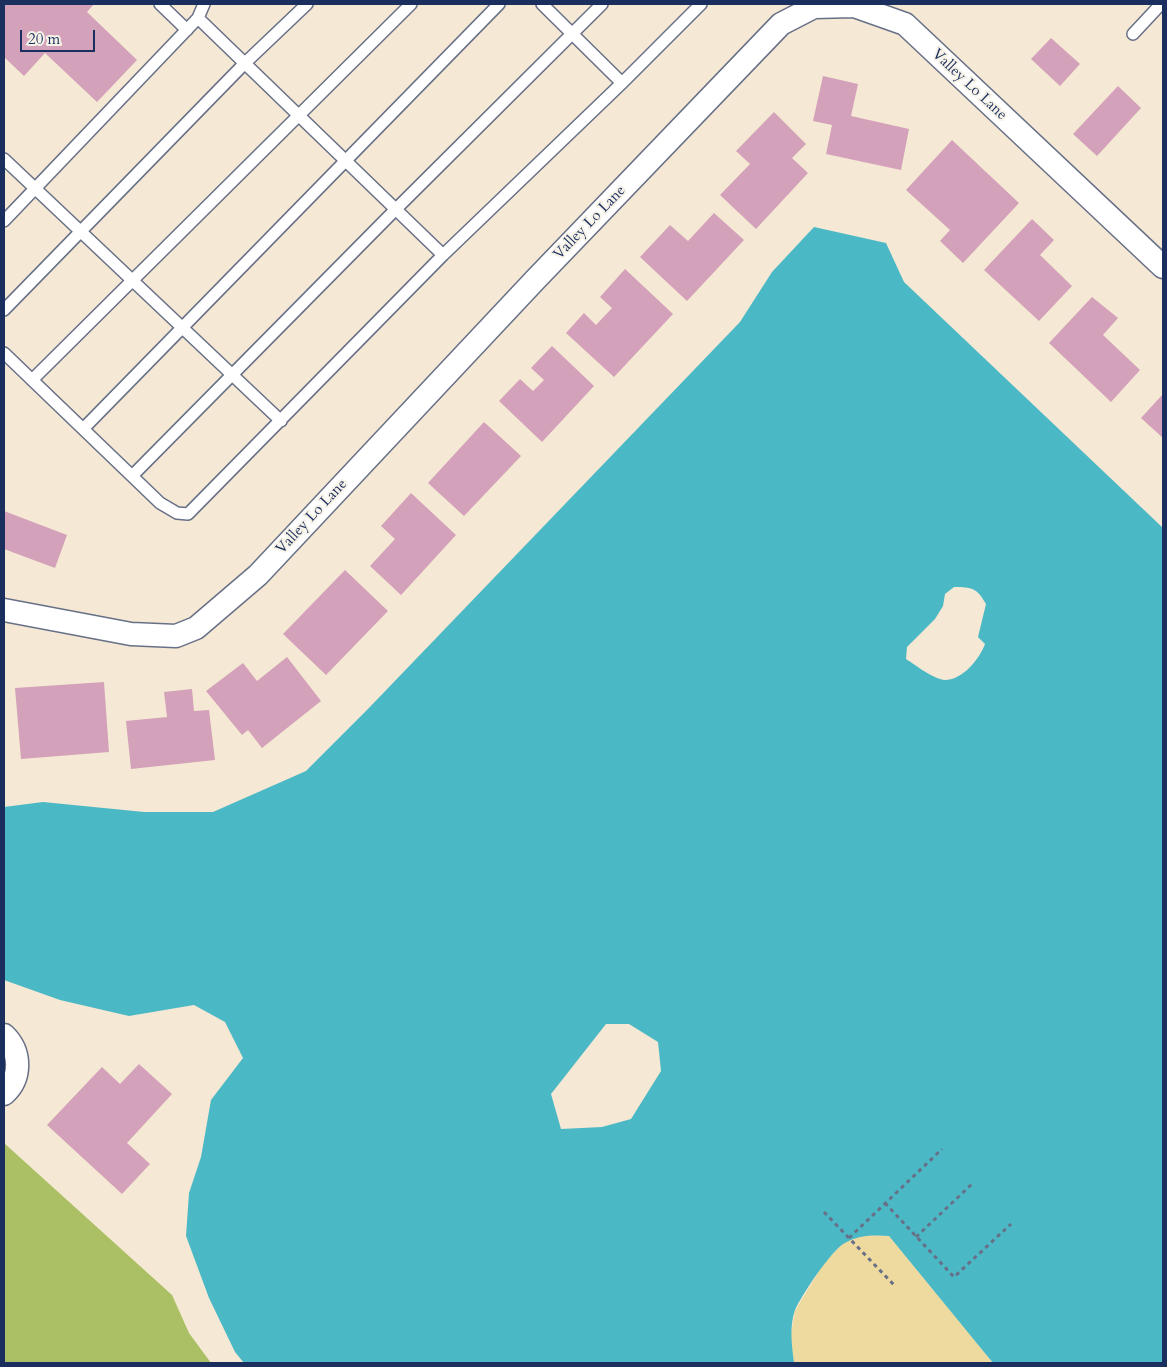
<!DOCTYPE html>
<style>
body{margin:0}
#map{position:relative;width:1167px;height:1367px;overflow:hidden;background:#f5e8d4;font-family:Cardo,serif}
canvas{display:block}
.frame{position:absolute;inset:0;border:5px solid #1b2f5e;pointer-events:none}
.scale{position:absolute;left:20px;top:30px;width:75px;height:22px;box-sizing:border-box;border:2px solid #1b2f5e;border-top:0;padding-left:6px;font-size:15px;line-height:18px;white-space:nowrap;color:#1b2f5e;-webkit-text-stroke:4px #f7f3e8;paint-order:stroke}
</style>
<div id="map">
<canvas width="1167" height="1367"></canvas>
<div class="frame"></div>
<div class="scale">20 m</div>
</div>
<script>
const context = document.querySelector('canvas').getContext('2d');
context.lineJoin = 'round';
function fill(path, color) { context.fillStyle = color; context.fill(path, 'evenodd'); }
function stroke(path, color, width, dash) { context.strokeStyle = color; context.lineWidth = width; context.lineCap = dash ? 'butt' : 'round'; context.setLineDash(dash || []); context.stroke(path); }
function drawText(font, color, halo, rows, align = 'center') {
  context.font = font + ' Cardo,serif'; context.lineWidth = 4; context.setLineDash([]); context.textBaseline = 'middle'; context.strokeStyle = halo; context.fillStyle = color; for (const [text, x, y, turn = 0] of rows) {
    context.save(); context.translate(x, y); context.rotate((+turn || 0) * Math.PI / 180); context.textAlign = isNaN(turn) ? turn : align; if (halo) context.strokeText(text, 0, 0); context.fillText(text, 0, 0); context.restore();
  }
}
fill(new Path2D(`
 M4 1143 172 1295 189 1333 211 1363H4Z`), '#abc064');
fill(new Path2D(`
 M865 1235 889 1236 993 1363H794L790 1339 795 1311 823 1264 843 1243Z`), '#eeda9e');
fill(new Path2D(`
 M814 227 886 243 904 282 1163 528V1363H993L889 1236C873 1235 859 1235 845 1243 832 1249 801 1296 795 1310 789 1327 792 1346 794 1363H244L235 1352 209 1298 186 1236 189 1193 201 1157 211 1100 243 1058 225 1022 194 1005 129 1016 60 1000 4 980V807L43 802 144 812H213L306 771 366 711 740 322 772 272ZM954 587C972 587 977 588 986 604L978 637 985 644C980 658 963 680 945 680 933 679 917 666 906 659L907 647 935 619 943 606 945 594ZM606 1024H629L658 1042 661 1071 631 1119 602 1127 561 1129 551 1094Z`), '#4bb8c6');
fill(new Path2D(`
 M4 4H94L87 12 137 60 97 102 45 53 24 76 4 57Z
 M1051 38 1080 64 1060 86 1031 59Z
 M823 76 858 84 851 116 909 129 901 170 826 154 832 125 813 121Z
 M1118 86 1141 108 1097 156 1073 134Z
 M774 112 806 144 792 158 808 173 756 229 720 195 750 164 736 151Z
 M952 140 1019 203 963 263 940 241 950 230 906 190Z
 M714 213 744 240 687 301 640 257 670 225 688 241Z
 M1032 219 1054 240 1040 255 1072 286 1039 321 984 270Z
 M625 269 673 314 614 377 566 333 584 313 596 325 612 308 600 297Z
 M1092 297 1118 318 1103 335 1140 370 1111 402 1049 343Z
 M552 346 594 386 542 442 499 401 520 379 533 391 544 380 531 368Z
 M1163 394V438L1141 418Z
 M484 422 521 456 464 516 428 483Z
 M411 493 456 535 401 595 370 566 395 539 381 526Z
 M4 511 67 535 55 568 4 549Z
 M345 570 388 611 326 675 283 634Z
 M287 657 321 701 262 748 248 730 242 735 206 691 243 663 257 681Z
 M104 682 109 752 21 759 15 688Z
 M192 689 194 711 209 710 215 760 131 769 126 721 167 717 164 692Z
 M139 1064 172 1094 127 1143 150 1164 122 1194 47 1125 102 1067 120 1084Z`), '#d3a1b9');
const service = new Path2D(`
 M160 4 187 30
 M542 4 622 83
 M198 18 443 255
 M1133 34 1161 4
 M4 159 281 421
 M4 221 198 18 204 4
 M4 310 245 63 307 4
 M4 353 160 503 177 513 188 514 443 255 622 83 701 4
 M32 380 411 4
 M83 429 499 4
 M132 476 396 209 602 4`);
const minor = new Path2D(`
 M4 610 131 634 176 636 196 628 258 575 535 280 781 24 814 7 854 6 905 24 1163 267
 M4 1035C21 1051 22 1078 4 1094`);
stroke(service, '#677087', 14);
stroke(minor, '#677087', 25);
stroke(new Path2D(`
 M885 1203 954 1277 1011 1224
 M824 1212 895 1286
 M916 1237 973 1183
 M849 1238 942 1149`), '#677087', 3, [4, 4]);
stroke(service, '#fff', 11);
stroke(minor, '#fff', 22);
drawText('15px', '#1b2f5e', '#f7f3e8', [
 ["Valley Lo Lane",969,85,43],
 ["Valley Lo Lane",590,223,-46],
 ["Valley Lo Lane",312,517,-47]
]);
</script>
